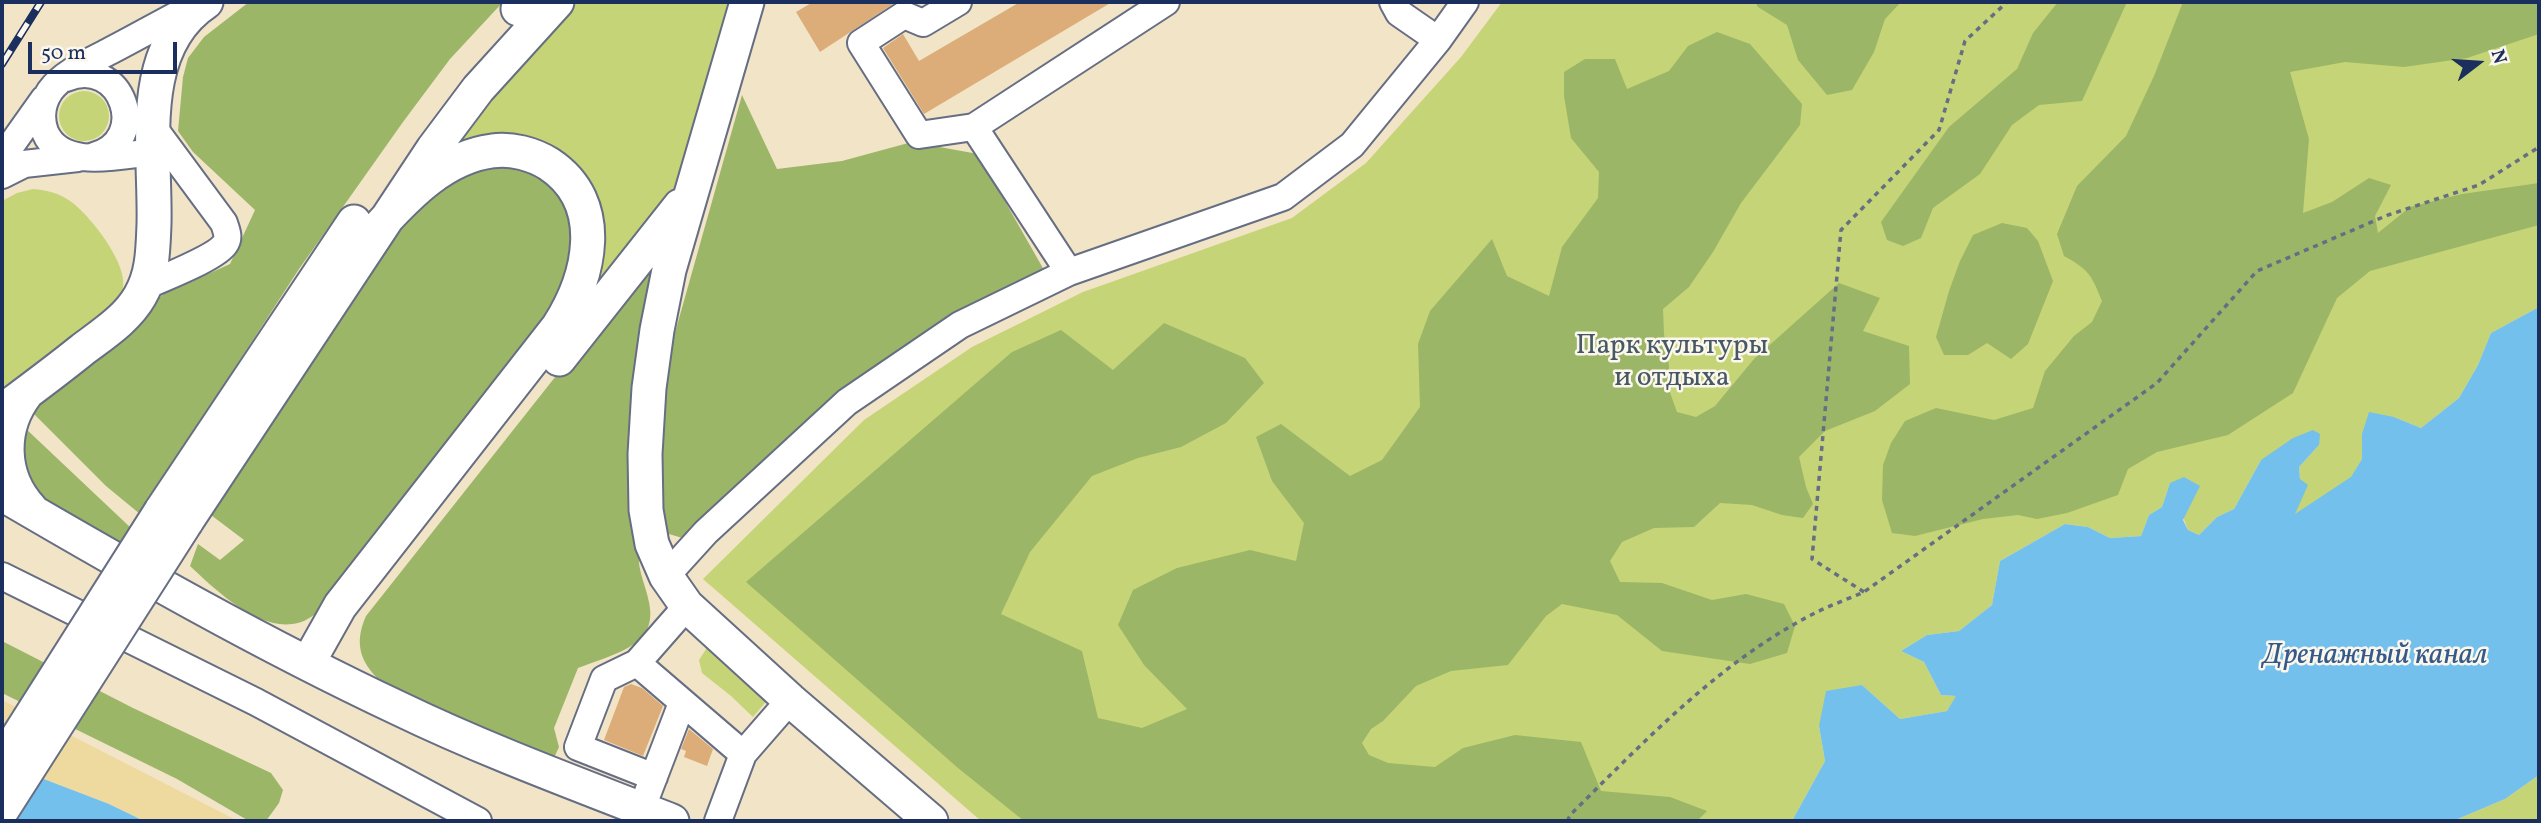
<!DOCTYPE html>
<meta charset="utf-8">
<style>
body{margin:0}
#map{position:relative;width:2541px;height:823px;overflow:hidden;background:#f2e4c7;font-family:Vollkorn,serif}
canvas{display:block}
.frame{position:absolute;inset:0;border:4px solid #1b2f5e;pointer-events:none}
.north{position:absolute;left:2443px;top:28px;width:70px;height:70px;-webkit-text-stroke:5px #fbf7ec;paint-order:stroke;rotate:73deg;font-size:19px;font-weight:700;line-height:28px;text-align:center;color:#1b2f5e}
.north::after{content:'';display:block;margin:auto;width:24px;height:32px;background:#1b2f5e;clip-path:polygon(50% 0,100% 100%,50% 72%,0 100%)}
.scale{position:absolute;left:28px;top:42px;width:149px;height:32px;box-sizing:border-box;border:4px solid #1b2f5e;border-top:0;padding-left:9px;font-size:21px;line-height:24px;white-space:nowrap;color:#1b2f5e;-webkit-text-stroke:5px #fbf7ec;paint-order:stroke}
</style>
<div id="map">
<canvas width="2541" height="823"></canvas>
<div class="frame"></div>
<div class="north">N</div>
<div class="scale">50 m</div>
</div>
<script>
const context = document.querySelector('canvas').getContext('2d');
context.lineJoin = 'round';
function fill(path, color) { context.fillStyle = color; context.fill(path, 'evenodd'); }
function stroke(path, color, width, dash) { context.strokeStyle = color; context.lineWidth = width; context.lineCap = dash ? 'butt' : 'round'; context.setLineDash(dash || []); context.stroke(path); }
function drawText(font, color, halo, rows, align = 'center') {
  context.font = font + ' Vollkorn,serif'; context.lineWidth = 5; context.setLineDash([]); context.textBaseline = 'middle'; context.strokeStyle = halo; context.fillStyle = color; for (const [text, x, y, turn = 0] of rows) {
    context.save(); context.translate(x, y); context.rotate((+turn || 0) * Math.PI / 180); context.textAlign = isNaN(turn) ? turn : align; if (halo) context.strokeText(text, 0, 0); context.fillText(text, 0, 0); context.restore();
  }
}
fill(new Path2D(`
 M578 2H736L675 195 577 327 461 139 462 133 543 36Z
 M1502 2H2539V307L2491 333 2478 365 2459 398 2421 428 2394 417 2362 434V459L2351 478 2293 516 2300 479 2299 467 2319 445 2261 460 2234 509 2217 517 2199 535 2188 530 2170 483 2162 507 2149 515 2141 536 2110 538 2088 527 2065 524 2000 561 1992 605 1959 631 1927 635 1901 651 1924 662 1941 695 1957 696 1947 711 1900 719 1862 685 1819 726 1825 761 1792 821H981L703 579 864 420 972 347 1083 292 1292 218 1366 163 1461 57Z
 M59 116a25 25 0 1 1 50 0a25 25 0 1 1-50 0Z
 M33 189C47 190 59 193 70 201 89 214 128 263 123 288 121 300 108 310 99 317L2 388V201L17 193Z
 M710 643 769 698 753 717 731 696 702 673 699 660Z
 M2539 775V821H2453L2505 799Z`), '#c5d476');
fill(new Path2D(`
 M249 2H503L450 59 403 122 299 269 164 477 150 502 140 514 106 486 26 406 164 294 230 264 255 210 193 152 178 131 183 77 188 58 204 37Z
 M1755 2H1901L1885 19 1874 52 1852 90 1827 95 1798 60 1787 25 1758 7Z
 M2058 2H2127L2082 101 2039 105 2012 125 1980 174 1933 208 1921 238 1903 246 1887 240 1881 222 1949 127 2017 69 2033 33Z
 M2183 2H2539V34L2467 58 2404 67 2345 62 2290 72 2309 139 2303 213 2332 202 2369 178 2391 185 2375 216 2378 233 2410 207 2462 194 2539 183V225L2370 271 2337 298 2293 393 2228 435 2157 452 2128 469 2118 495 2067 513 2037 519 2018 515 1983 519 1915 536 1892 533 1882 500 1883 465 1891 443 1905 421 1936 408 1994 420 2033 408 2045 371 2074 336 2092 322 2102 301C2091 274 2089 270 2064 256L2057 234 2077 186 2126 136 2154 76Z
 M1717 32 1750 44 1802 104 1800 125 1741 203 1713 252 1689 287 1663 309 1664 334 1669 366 1668 387 1677 412 1696 417 1715 406 1754 359 1839 283 1880 298 1863 331 1909 346 1910 384 1875 411 1825 431 1799 457 1806 487 1813 504 1803 518 1782 515 1752 505 1720 503 1694 527 1654 528 1622 542 1610 561 1620 582 1662 583 1712 600 1746 594 1784 604 1795 626 1787 653 1750 664 1662 651 1617 615 1562 604 1546 616 1508 665 1451 671 1416 686 1383 721 1371 729 1362 743 1369 755 1388 763 1435 767 1463 748 1515 735 1581 742 1601 791 1670 797 1707 811 1697 821H1024L958 768 746 582 1012 352 1061 330 1113 370 1164 323 1245 358 1264 383 1226 423 1181 447 1138 458 1092 476 1030 552 1001 614 1082 651 1098 718 1142 728 1187 709 1144 665 1118 625 1133 590 1177 568 1250 550 1296 561 1304 523 1272 481 1256 437 1281 424 1350 476 1382 460 1420 407 1418 344 1430 311 1492 239 1507 276 1549 296 1562 247 1598 198 1599 172 1571 138 1564 96V72L1585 59H1615L1627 89 1669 71 1688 46Z
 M742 95 777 169 842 161 912 142 978 154 1044 270 901 352 689 540 659 531 661 454 669 354Z
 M485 163 524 164 560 186 576 243 560 304 337 589C329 598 321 611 311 617 270 644 217 591 190 566L198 544 220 560 244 540 211 515 406 218 437 187Z
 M2002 223 2027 228 2038 241 2053 281 2028 344 2011 359 1987 343 1968 355H1944L1936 337 1949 291 1960 261 1973 235Z
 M643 266 652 268 661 274 646 536C644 544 638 555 639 563 642 589 666 622 634 644 618 655 596 661 578 668L554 728 559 747 553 760 385 685C361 665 353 645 366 616Z
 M24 427 132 529 123 547C92 529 31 503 22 465 19 454 23 438 24 427Z
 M2 641 133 708 271 773 283 790 279 803 266 821H249L177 779 2 693Z`), '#9cb667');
fill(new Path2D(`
 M2 700 238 821H144L109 804 2 763Z`), '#eeda9e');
fill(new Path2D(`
 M2539 307V775L2505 799 2453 821H1792L1825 761 1819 726 1826 691 1862 685 1900 719 1947 711 1956 696 1941 695 1924 662 1901 651 1927 635 1959 631 1992 605 2000 561 2065 524 2088 527 2110 538 2141 536 2149 515 2162 507 2170 483 2184 477 2200 486 2183 520 2188 530 2199 535 2217 517 2234 509 2261 460 2293 438 2313 430 2320 434 2319 445 2299 467 2300 479 2308 485 2295 514 2351 477 2362 459V434L2369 412 2394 417 2421 428 2459 398 2478 365 2491 333Z
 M2 763 109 804 144 821H2Z`), '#73c0ed');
fill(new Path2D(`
 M813 2H896L820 52 796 12Z
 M1020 2H1112L924 114 883 48 903 34 919 61Z
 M631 684 642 688 663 706 643 756 604 740 624 687Z
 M689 729 713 749 707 766 684 757 686 751 681 749Z`), '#dcad78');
const minor = new Path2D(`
 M958 2 923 23 904 15 861 43 919 135 974 127
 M1393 2 1399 13 1438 40
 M66 78C122 55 152 140 94 156
 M153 152C121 155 61 171 45 132 40 118 42 103 50 91 63 73 89 62 108 52 137 37 165 21 194 6
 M2 158 44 99
 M2 175 24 164 78 158
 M1069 272 974 127 1166 2
 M146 286C162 278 216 258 225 244 230 237 226 230 224 223L153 127
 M2 576 256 702 478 821
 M666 576 706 532 847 402 960 325 1069 272 1283 197 1352 145 1438 40 1465 2
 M687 606 637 663 743 754 790 700
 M637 663 604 679 578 747 654 777
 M648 792 682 703
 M718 821 743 754`);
const major = new Path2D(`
 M747 2 669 270 657 330 649 388 645 454 646 510 652 544 666 576 687 606 790 700 931 821
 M518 9 523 2
 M559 359 680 206
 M26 394C0 428 0 476 31 509
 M2 411C29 391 56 371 82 350 103 334 127 319 140 296 153 274 153 249 154 224 156 152 135 49 206 2
 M2 494C130 569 264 645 398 708 487 751 580 785 672 821
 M161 511 354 222
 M186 522 433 149 478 89 557 2
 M308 663 340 606 558 327C590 277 608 203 549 164 533 154 511 148 492 151 445 157 409 194 379 227`);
stroke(minor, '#666e83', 30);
stroke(major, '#666e83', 37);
stroke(new Path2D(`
 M1864 592 1812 559 1841 230 1939 130 1965 41 2007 2
 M1567 821 1571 814C1645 741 1720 661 1815 613 1831 605 1848 599 1864 592L2157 383 2257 271 2388 215 2479 185 2539 147`), '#666e83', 3.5, [5, 5]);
stroke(minor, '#fff', 26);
stroke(major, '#fff', 33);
const rail = new Path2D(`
 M2 64 41 2`);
stroke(rail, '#1b2f5e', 8);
stroke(rail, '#fbf7ec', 5, [16]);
const majorBridge = new Path2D(`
 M2 762 161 511
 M2 810 186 522`);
stroke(majorBridge, '#666e83', 37, []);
stroke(majorBridge, '#fff', 33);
drawText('28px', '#465864', '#fbf7ec', [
 ["Парк культуры",1672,348],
 ["и отдыха",1672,380]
]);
drawText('italic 30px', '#355a89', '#fbf7ec', [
 ["Дренажный канал",2375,657]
]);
</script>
